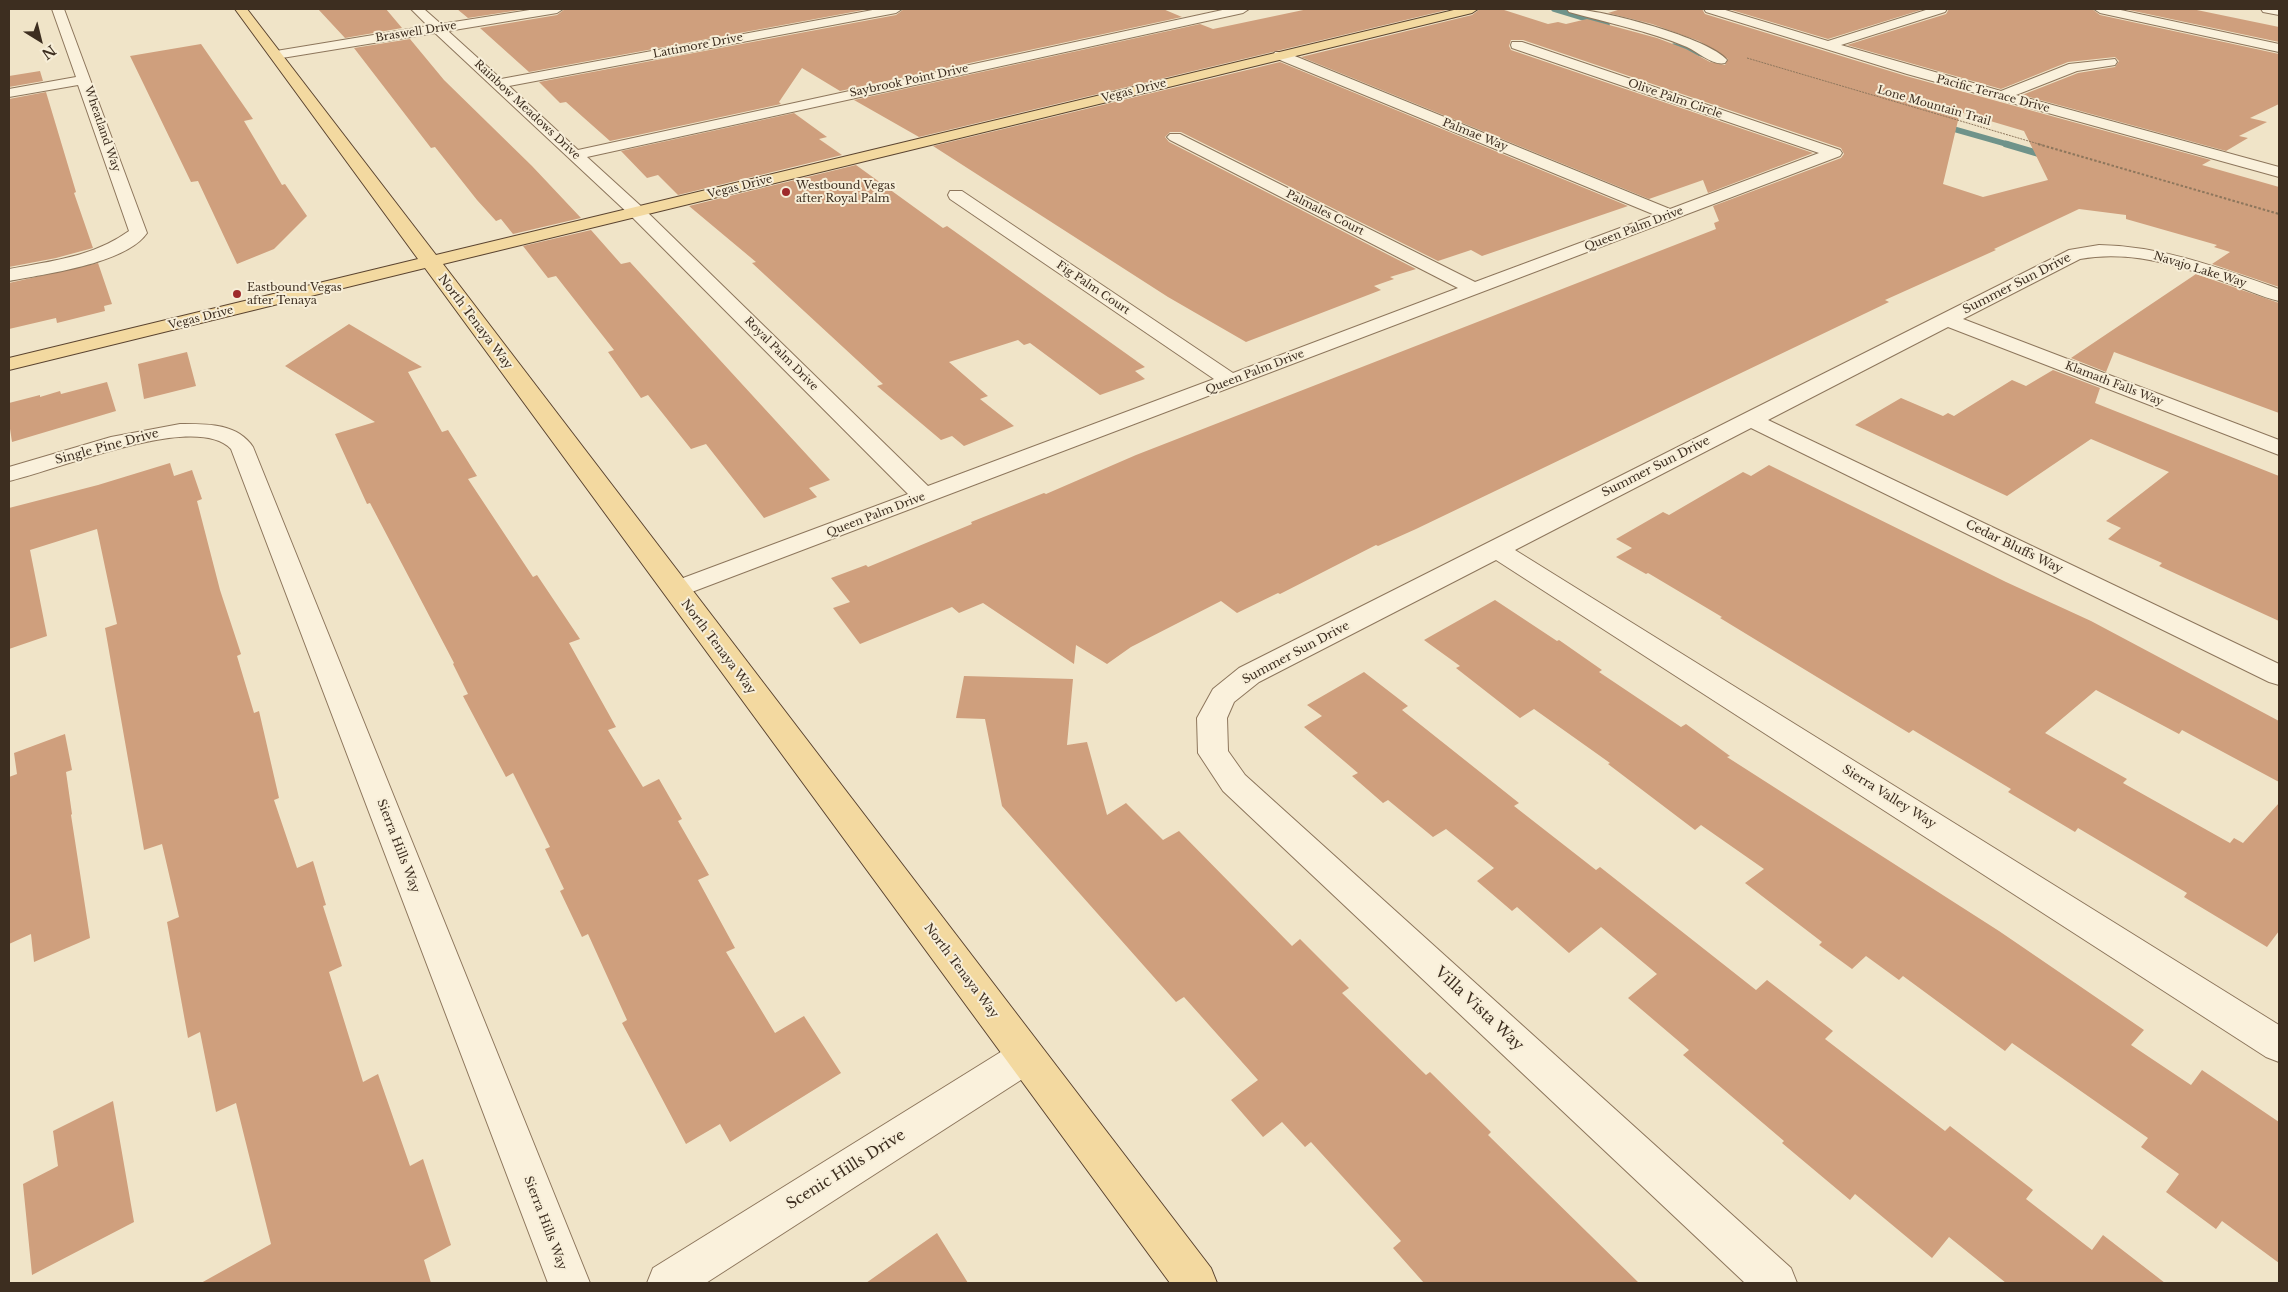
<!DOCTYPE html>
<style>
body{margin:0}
#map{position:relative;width:2288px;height:1292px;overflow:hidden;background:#f0e4c8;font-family:"Libre Baskerville",serif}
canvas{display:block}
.frame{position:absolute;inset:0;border:10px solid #3d2e20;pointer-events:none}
.north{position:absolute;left:15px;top:15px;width:50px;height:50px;-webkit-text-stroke:4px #f7eed8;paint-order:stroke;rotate:144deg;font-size:14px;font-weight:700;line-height:20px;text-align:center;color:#3d2e20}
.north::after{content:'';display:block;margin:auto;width:18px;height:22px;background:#3d2e20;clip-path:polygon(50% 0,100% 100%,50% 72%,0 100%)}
</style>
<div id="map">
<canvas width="2288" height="1292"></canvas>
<div class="frame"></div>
<div class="north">N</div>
</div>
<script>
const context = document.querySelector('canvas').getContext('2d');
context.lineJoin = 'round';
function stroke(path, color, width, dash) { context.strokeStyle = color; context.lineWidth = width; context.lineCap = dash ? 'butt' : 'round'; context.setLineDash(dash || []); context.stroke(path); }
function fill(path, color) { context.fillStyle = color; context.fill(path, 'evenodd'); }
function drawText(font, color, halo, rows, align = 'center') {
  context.font = font + ' "Libre Baskerville",serif'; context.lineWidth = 4; context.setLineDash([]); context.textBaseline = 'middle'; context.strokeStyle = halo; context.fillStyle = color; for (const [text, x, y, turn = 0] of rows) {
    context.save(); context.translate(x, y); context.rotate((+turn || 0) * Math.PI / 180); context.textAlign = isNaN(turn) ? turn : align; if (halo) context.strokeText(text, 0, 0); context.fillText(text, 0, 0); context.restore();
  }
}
stroke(new Path2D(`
 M1554 9 1607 25
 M1674 46 1712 57
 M1943 126 2010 145`), '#6f938a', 5.5);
stroke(new Path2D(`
 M2006 144 2050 157`), '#6f938a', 7);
fill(new Path2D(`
 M318 9H386L402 28 345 38Z
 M457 9H526L468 18Z
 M565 9H869L529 72 480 28 557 15Z
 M904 9H1163L1182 17 840 91 802 68 779 102 781 104 610 141 566 102 560 103 539 82 896 15Z
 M1308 9H1451L919 137 854 100 1200 24 1213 29Z
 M1480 9H1501L1548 24 1558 22 1566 24 1587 19 1657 38 1686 49 1710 62 1725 65 1728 59 1699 41 1652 24 1608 13 1621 9H1702L1705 14 1906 76 2211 160 2202 165 2279 187V287L2212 264 2230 252 2214 247 2217 245 2126 219V215L2079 209 1994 249 1996 250 1885 300 1889 302 1416 529 1378 546 1376 545 1280 594 1278 593 1237 613 1221 601 1131 647 1107 664 1076 645 1074 664 983 603 959 613 952 607 860 644 833 608 850 602 831 578 866 565 868 567 972 524 971 522 1044 493 1046 494 1136 455 1716 229 1714 223 1719 221 1713 206 1841 158 1844 154 1841 148 1523 40H1511L1509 46 1511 50 1813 153 1708 193 1703 180 1649 199 1301 57 1472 15ZM1960 112 2024 131 2048 180 1983 197 1943 184Z
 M1728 9H1924L1828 39Z
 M1949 9H2092L2100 15 2279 54V104L2250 118 2267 122 2239 136 2248 138 2226 151 2022 95 2078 73 2115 67 2119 61 2115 57 2068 62 2001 89 1847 45 1946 14Z
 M2124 9H2192L2279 27V42Z
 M410 39 444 80 532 166 581 218 513 234 501 219 496 221 477 200 435 147 431 148 354 48Z
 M201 44 253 119 244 121 282 185 285 184 307 216 274 249 237 264 198 181 191 182 130 56Z
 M1280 62 1628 206 1482 256 1471 250 1438 261 1181 132H1170L1165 137 1169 142 1416 269 1390 277 1394 279 1374 286 1381 290 1246 342 1168 297 933 146Z
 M40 71 43 81 9 87V76Z
 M46 92 76 192 74 193 93 248 56 258 9 267V99Z
 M794 113 827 137 819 139 842 155 678 195 658 175 647 178 621 151Z
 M856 165 943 228 947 226 1145 367 1135 371 1145 379 1100 395 1030 343 1024 345 1018 340 949 362 988 396 980 399 1014 426 964 446 952 436 941 440 877 386 883 384 752 263 756 262 689 206Z
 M591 230 621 264 630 262 830 480 809 488 817 497 764 518 706 444 691 449 648 395 641 398 608 352 614 350 556 276 548 278 523 246Z
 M98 263 112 304 104 306 105 311 57 323 56 318 9 329V283Z
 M2196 274 2279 303V413L2114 352 2106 372 2071 358Z
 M349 324 422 367 408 372 442 432 448 430 477 476 468 479 533 577 537 575 580 639 569 643 616 727 608 730 643 787 659 779 682 819 678 821 709 875 698 880 735 948 726 952 775 1033 804 1016 841 1073 730 1142 720 1124 686 1144 622 1023 627 1020 588 934 582 937 560 891 564 889 545 849 550 847 513 773 506 777 463 696 468 694 453 664 454 663 370 503 367 504 335 434 375 422 285 366Z
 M187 352 196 386 144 399 138 364Z
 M2053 370 2100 388 2095 403 2279 476V621L2159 566 2162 563 2108 539 2121 528 2106 521 2169 472 2091 439 2007 496 1855 425 1901 398 1943 416 1948 413 1954 416 2012 380 2026 386Z
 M107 382 116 411 12 442 9 422V403L40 395V397L60 391 61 394Z
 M170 463 174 476 192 470 202 499 197 501 220 590 241 654 237 656 254 713 259 711 279 798 274 800 297 868 313 861 326 905 323 906 342 966 329 972 363 1082 378 1074 410 1166 423 1159 451 1245 424 1260 431 1283H201L271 1244 236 1103 216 1112 200 1032 188 1038 167 922 179 917 162 844 144 850 105 628 117 624 97 529 30 550 47 636 9 649V508L98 485Z
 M1769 465 2006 582 2091 621 2279 721V782L2182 730 2179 734 2096 690 2045 733 2127 779 2123 783 2230 843 2234 838 2243 843 2279 803V931L2267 947 2184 897 2187 893 2078 828 2075 832 2008 792 2011 789 1913 730 1909 733 1720 618 1722 617 1648 573 1646 574 1616 557 1632 548 1616 539 1663 512 1669 515 1743 472 1751 476Z
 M1495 600 1557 641 1559 640 1602 670 1599 672 1681 727 1686 724 1730 756 1727 757 1999 931 2144 1030 2131 1045 2191 1085 2202 1070 2279 1122V1263L2222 1221 2216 1229 2166 1192 2179 1174 2141 1147 2148 1138 2012 1043 2005 1051 1903 976 1899 980 1866 956 1852 969 1819 945 1822 942 1745 883 1764 869 1701 825 1695 830 1608 764 1610 763 1534 709 1520 718 1456 668 1460 666 1424 640Z
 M1364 672 1408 706 1402 710 1519 803 1514 806 1596 870 1600 867 1756 990 1767 980 1833 1031 1825 1039 1945 1131 1950 1126 2033 1190 2026 1199 2092 1250 2103 1235 2165 1283H2006L1949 1237 1932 1258 1855 1194 1850 1200 1782 1143 1784 1141 1683 1055 1689 1050 1628 998 1657 974 1601 927 1569 953 1517 907 1512 911 1477 881 1494 868 1446 829 1433 837 1388 800 1383 803 1352 776 1358 773 1304 727 1322 716 1307 705Z
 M964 676 1073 679 1067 745 1087 742 1107 815 1126 803 1163 840 1179 831 1292 946 1300 939 1349 988 1342 993 1426 1075 1430 1072 1491 1132 1488 1135 1639 1283H1424L1393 1248 1401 1241 1311 1142 1305 1147 1282 1122 1263 1137 1231 1100 1258 1080 1184 997 1176 1002 1002 806 985 719 956 718Z
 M65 734 72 770 66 772 72 814 71 815 90 938 34 962 31 934 9 944V777L17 774 14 753Z
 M113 1101 134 1222 32 1275 23 1184 58 1166 53 1131Z
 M937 1233 968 1283H866Z`), '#cf9f7d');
const minor = new Path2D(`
 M52 9H64L147 233C126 264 44 274 9 281V269C51 261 93 257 129 231L78 85 9 97V89L76 77Z
 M411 9H424L441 24 536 9H563L557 13 448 31 501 79 878 9H902L896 13 509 86 578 150 1227 9H1249L1243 13 587 157 643 208 928 486 1214 379 950 199 948 195 950 191H962L1233 373 1458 288 1170 140 1167 137 1170 134H1180L1475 282 1655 215 1275 58 1273 55 1275 52H1285L1670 209 1819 153 1512 48 1511 45 1512 42H1522L1840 150 1842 153 1840 156 676 598 667 596 663 590 667 584 908 494 631 216 435 33 276 59 269 55 276 51 428 26Z
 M1567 9C1595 7 1710 38 1727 60L1725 63C1713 66 1698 52 1687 47 1649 31 1608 23 1569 12Z
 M1704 9H1722L1828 41 1929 9H1947L1945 12 1841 45 2001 91 2069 64 2115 59 2117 62 2115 65 2077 71 2016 95 2279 167V177L1907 74 1706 12Z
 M2094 9H2116L2279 44V52L2100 13Z
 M2261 9H2279V15L2263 12Z
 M2099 245C2162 246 2220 268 2279 289V301C2261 297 2243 288 2225 282 2178 265 2130 250 2080 259L1963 319 2279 440V455L1948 327 1768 420 2279 664V685L2269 682 1751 428 1515 550 2279 1025V1062L2266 1057 1496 560 1259 682 1234 702 1227 718 1228 751 1245 775 1791 1268 1797 1283H1745L1223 791 1198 753 1197 718 1213 689 1239 668 2069 250Z
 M180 424C207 424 237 423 253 447L590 1283H548L231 449C195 411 56 471 9 481V467L111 437Z
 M1025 1040 1038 1045 1044 1057 1038 1069 706 1283H647L653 1268 1012 1045Z`);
const major = new Path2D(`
 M235 9H247L436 255 1458 9H1478L1472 13 443 264 1211 1268 1217 1283H1170L425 268 9 370V358L418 259Z`);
stroke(minor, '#8d765c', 2);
stroke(major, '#5b4430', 2);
stroke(new Path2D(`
 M1747 58 2042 145`), '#8d765c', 1, [2, 1]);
stroke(new Path2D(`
 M2038 144 2279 214`), '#8d765c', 2, [2.5, 2]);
fill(minor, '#faf1dc');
fill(major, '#f3d9a0');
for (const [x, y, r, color] of [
 [786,192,5,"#9e2a2b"],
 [237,294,5,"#9e2a2b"]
]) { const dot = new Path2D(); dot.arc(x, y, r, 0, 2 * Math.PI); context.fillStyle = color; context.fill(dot); stroke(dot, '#f7eed8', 2); }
drawText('11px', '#3d2e20', '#f7eed8', [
 ["Braswell Drive",416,32,-9],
 ["Lattimore Drive",698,46,-11],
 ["Saybrook Point Drive",909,81,-12],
 ["Vegas Drive",1134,91,-14],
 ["Pacific Terrace Drive",1993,94,15],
 ["Olive Palm Circle",1675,99,19],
 ["Lone Mountain Trail",1934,106,16],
 ["Rainbow Meadows Drive",527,110,43],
 ["Wheatland Way",102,129,71],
 ["Palmae Way",1475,135,22],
 ["Vegas Drive",740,187,-14],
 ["Palmales Court",1325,213,27],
 ["Queen Palm Drive",1634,229,-21],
 ["Navajo Lake Way",2200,270,17],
 ["Fig Palm Court",1093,288,34],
 ["Vegas Drive",201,318,-14],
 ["Royal Palm Drive",781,354,45],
 ["Queen Palm Drive",1255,372,-21],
 ["Klamath Falls Way",2114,384,21],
 ["Queen Palm Drive",876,515,-21]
]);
drawText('11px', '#3d2e20', '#f7eed8', [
 ["Westbound Vegas",796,186],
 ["after Royal Palm",796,199],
 ["Eastbound Vegas",247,288],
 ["after Tenaya",247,301]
], 'left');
drawText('12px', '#3d2e20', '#f7eed8', [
 ["Summer Sun Drive",2017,284,-27],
 ["North Tenaya Way",475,322,53],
 ["Single Pine Drive",107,447,-15],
 ["Summer Sun Drive",1656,467,-27],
 ["Cedar Bluffs Way",2014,547,26],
 ["North Tenaya Way",718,647,53],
 ["Summer Sun Drive",1296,653,-28],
 ["Sierra Valley Way",1889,797,32],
 ["Sierra Hills Way",398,846,69],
 ["North Tenaya Way",961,971,53],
 ["Sierra Hills Way",545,1223,69]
]);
drawText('15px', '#3d2e20', '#f7eed8', [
 ["Villa Vista Way",1479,1009,43],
 ["Scenic Hills Drive",846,1170,-32]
]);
</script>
